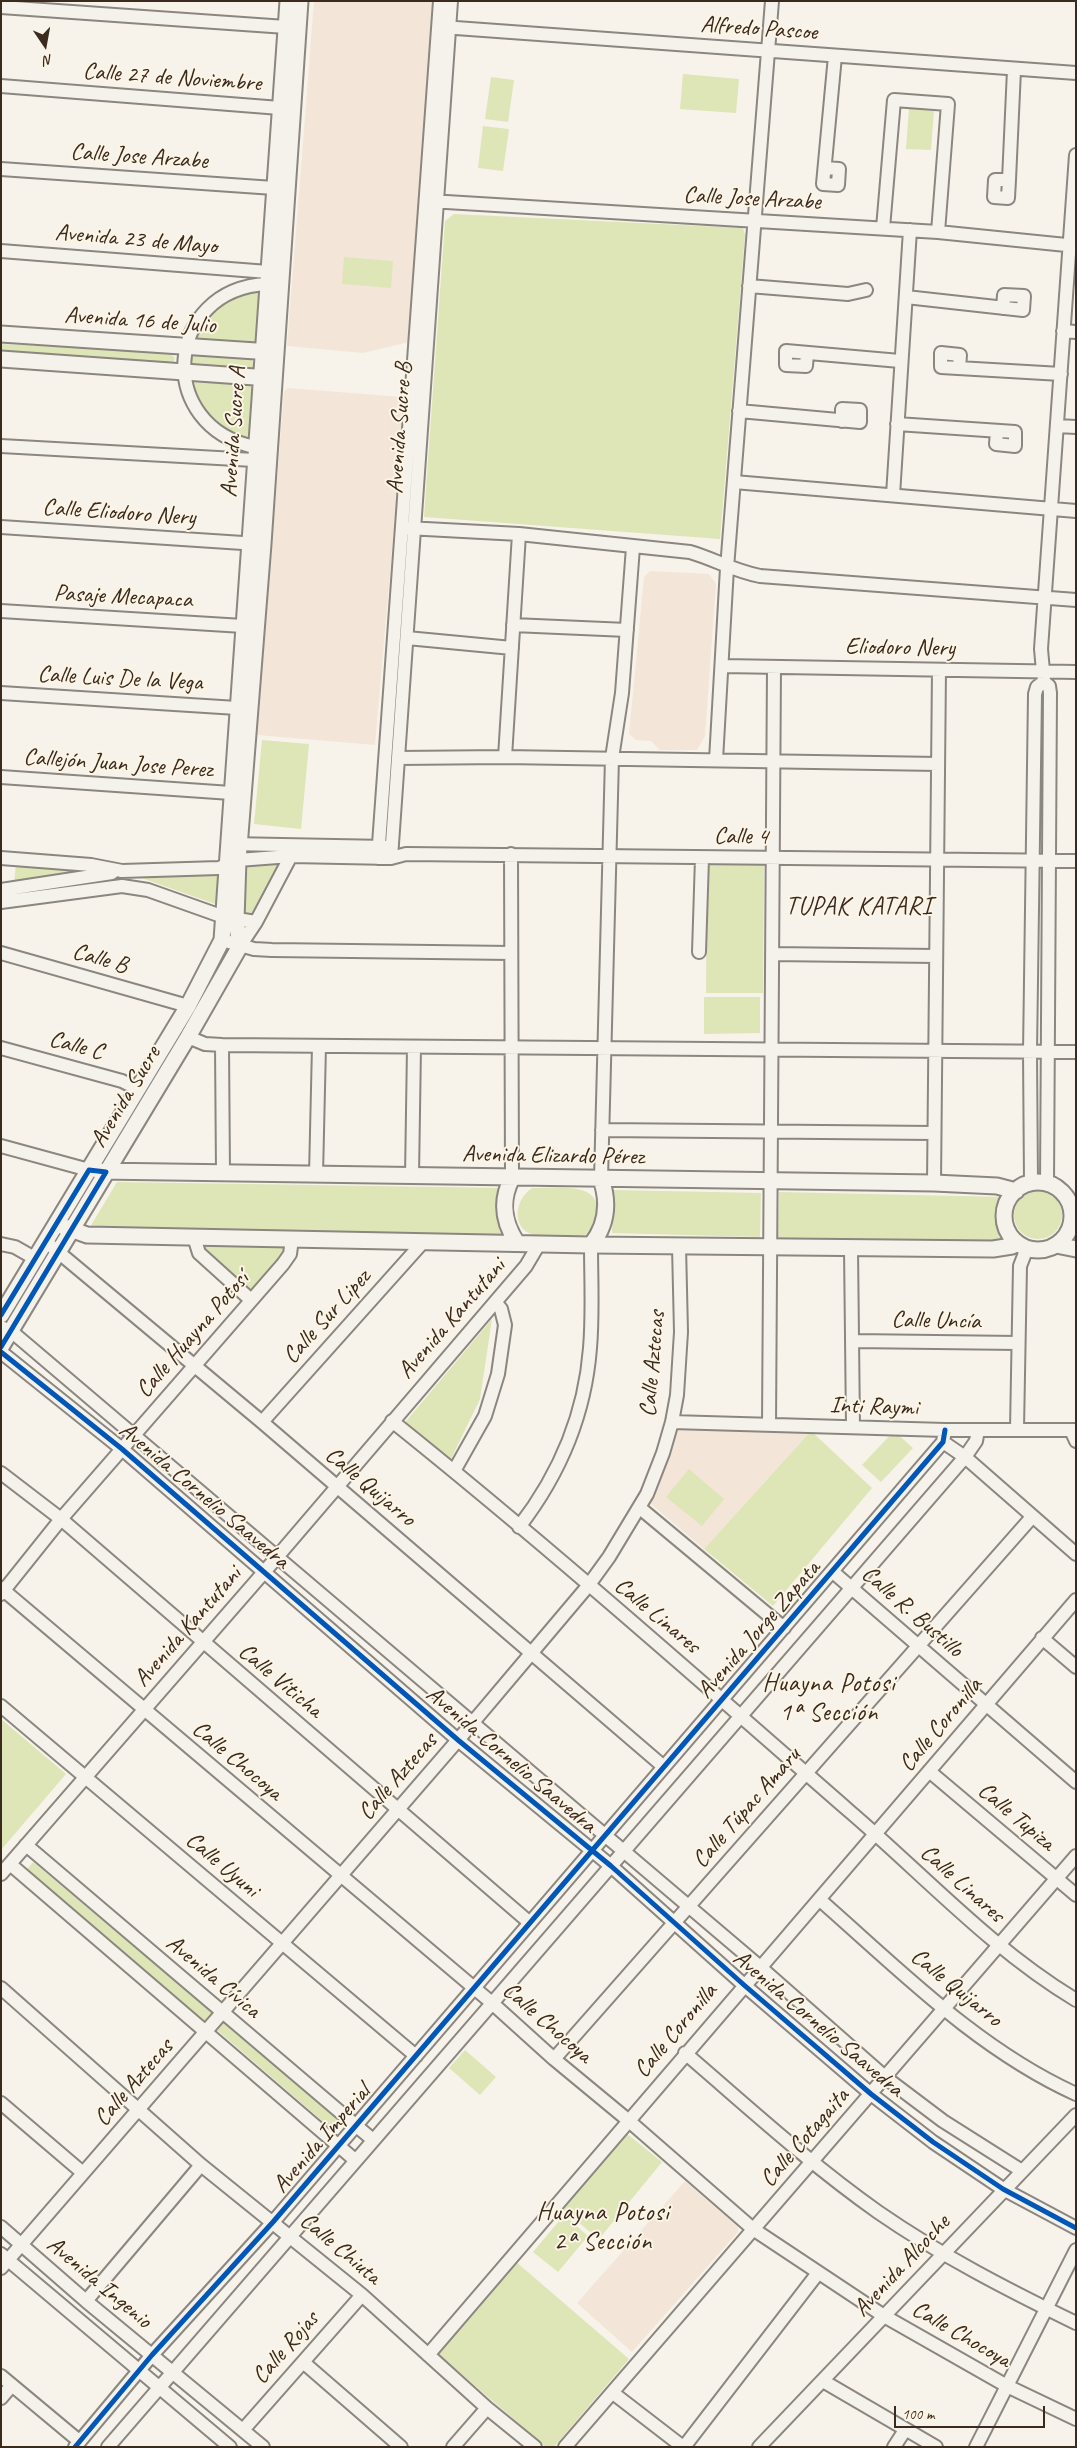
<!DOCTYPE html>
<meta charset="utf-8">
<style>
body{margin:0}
#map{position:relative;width:1077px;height:2448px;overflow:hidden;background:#f7f3ea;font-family:Caveat,sans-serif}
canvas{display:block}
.frame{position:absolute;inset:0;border:2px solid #3b2a1e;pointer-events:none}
.north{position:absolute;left:20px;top:20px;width:50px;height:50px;-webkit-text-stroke:4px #fcf5e5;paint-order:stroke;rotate:168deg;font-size:14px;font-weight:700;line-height:20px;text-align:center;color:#3b2a1e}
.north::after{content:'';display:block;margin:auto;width:18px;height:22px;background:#3b2a1e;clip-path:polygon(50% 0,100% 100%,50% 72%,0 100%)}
.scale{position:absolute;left:894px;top:2406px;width:151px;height:22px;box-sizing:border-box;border:2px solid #3b2a1e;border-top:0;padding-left:6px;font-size:15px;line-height:18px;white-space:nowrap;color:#3b2a1e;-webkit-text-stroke:4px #fcf5e5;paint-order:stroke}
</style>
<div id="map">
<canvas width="1077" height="2448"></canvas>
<div class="frame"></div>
<div class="north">N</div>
<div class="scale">100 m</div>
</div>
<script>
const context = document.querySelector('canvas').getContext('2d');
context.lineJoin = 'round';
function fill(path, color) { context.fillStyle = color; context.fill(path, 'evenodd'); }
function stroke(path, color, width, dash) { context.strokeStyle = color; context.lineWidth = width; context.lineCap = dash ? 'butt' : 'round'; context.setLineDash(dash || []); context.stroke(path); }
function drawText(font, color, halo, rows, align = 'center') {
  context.font = font + ' Caveat,sans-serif'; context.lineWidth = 4; context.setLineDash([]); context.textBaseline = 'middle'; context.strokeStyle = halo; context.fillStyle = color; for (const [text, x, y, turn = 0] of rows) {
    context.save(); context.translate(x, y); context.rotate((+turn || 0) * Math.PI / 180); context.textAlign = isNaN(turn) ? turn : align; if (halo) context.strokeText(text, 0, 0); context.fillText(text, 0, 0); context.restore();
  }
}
fill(new Path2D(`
 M314 1H438L409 342 363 353 287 346Z
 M288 388 402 397 405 402 375 745 257 735 284 391Z
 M650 571 709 574 716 584 705 736 697 750H660L651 741 636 740 629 734 644 577Z
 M709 1429 811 1431 704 1549 651 1504 649 1496 674 1432 679 1430Z
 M685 2181 738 2227V2232L632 2352 577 2303Z`), '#f3e6d8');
fill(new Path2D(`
 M683 74 739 79 736 113 680 109Z
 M491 77 514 80 508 122 485 119Z
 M909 108 934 110 931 150 906 149Z
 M483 126 509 129 503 171 478 168Z
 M454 214 743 228 745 235 720 539 424 517 445 221Z
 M344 257 393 261 391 288 342 284Z
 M261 290 257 343 254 346 193 340C216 307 220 299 261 290Z
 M1 344 169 352 175 358 172 365 1 358Z
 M194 355 252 359 254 369 251 371 190 366V358Z
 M192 378 255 384 252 435 249 438C224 432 189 406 192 378Z
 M262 740 309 744 301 829 254 824Z
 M278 861 281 864 255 914H246L244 912 245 866 247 863Z
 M707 863 764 864 763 993H706Z
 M16 864 95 868 93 872 14 884Z
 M136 873 217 876 218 901 215 904 136 876Z
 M704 997H760V1033L704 1034Z
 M117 1182 505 1188V1235L94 1230 90 1227Z
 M532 1188C564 1188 613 1180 592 1230 589 1232 585 1236 582 1236 574 1238 542 1237 534 1235 511 1229 514 1200 532 1188Z
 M613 1190 761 1193 760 1237 612 1233Z
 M1014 1215a24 24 0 1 1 48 0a24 24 0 1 1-48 0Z
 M779 1192 1004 1197C993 1213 993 1225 1004 1242L778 1239Z
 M285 1245 286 1250 252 1290H248L197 1246Z
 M492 1319 480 1399 449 1463 402 1426Z
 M811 1431 872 1488 773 1606 704 1549Z
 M894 1431 913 1448 881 1482 862 1465Z
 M689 1469 724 1499 702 1526 666 1497Z
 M1 1719 66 1774 1 1850Z
 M33 1862 213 2013 204 2023 25 1872Z
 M224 2022 342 2124 335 2132 217 2030Z
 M465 2050 496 2077 480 2095 449 2068Z
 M626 2133 662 2162 599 2239 563 2210Z
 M564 2215 588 2236 558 2272 533 2252Z
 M515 2261 629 2359 554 2447H546L437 2353Z`), '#dee5b7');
const minor = new Path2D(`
 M1 7 286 27
 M442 27 1076 73
 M1 86 280 108
 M825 168 839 169 838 185 823 184 835 56
 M1 169 274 188
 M1009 180H995L994 197 1008 198 1009 180 1014 70
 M430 201 938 232 1076 246
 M883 228 894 100 948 104 938 232
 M1 251 268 272
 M749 286 848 294 866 290
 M906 297 1023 310 1024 296 1004 295 1003 308
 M1063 331 1076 332
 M807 353 806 366 786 365V351L900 361
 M959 368 960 355 941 353V367L1061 374
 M739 411 860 422V410L842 409V421
 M897 424 1015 432V446L996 444 997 431
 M1057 426 1076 427
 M1 446 254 460
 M255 447C154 427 164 289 267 284
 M734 482 1076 511
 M893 495 910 230
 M1 527 258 544
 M407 528 519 534 690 552C714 559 734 571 760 576L1076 600
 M1 611 243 626
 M513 625 627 630
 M407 638 512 648
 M723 666 1076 672
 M1 693 237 708
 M505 757 519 534
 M398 758 505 757 938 764
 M716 760 727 568 772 1
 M1 777 231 793
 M230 844 387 847
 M511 854 512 1178
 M1 858 91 865 122 871 219 868 238 860 291 856 391 858 406 854 1076 861
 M378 858 440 1
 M391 858 451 1
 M1 890 112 873
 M1 902 122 886 148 890 224 917 256 922
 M222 940 254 949 272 950 511 953
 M240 946 256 922 294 850
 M699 952 702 858
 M1 953 188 1006
 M772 954 936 956
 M188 1037 205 1044 222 1045 1076 1052
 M222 1045 223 1174
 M1 1048 122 1081 138 1089
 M602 1130 934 1133
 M1 1146 89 1170
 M316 1175 319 1046
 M412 1176 414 1047
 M601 1179 612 758 622 693 633 547
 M934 1183 939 670
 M1031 1183 1030 1052 1035 694 1037 687 1044 682
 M1047 1184 1050 693 1049 686 1044 682 1041 649 1076 155
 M194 1237 199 1253 251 1300
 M1 1244 15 1247 36 1259
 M51 1246 262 1422 664 1767
 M851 1248 853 1427
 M1 1327 11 1331 759 1966 886 2078 943 2121 1022 2171
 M853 1341 1018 1343
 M1 1352 122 1449 458 1740 611 1866 744 1985 871 2094 933 2142 1003 2189 1076 2228
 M392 1421C548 1546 698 1679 848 1810 923 1874 991 1949 1076 2000
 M262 1422 424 1241
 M672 1422 945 1430H1076
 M769 1425 774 667
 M1017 1429 1020 1266 1027 1248
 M1071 1430 1076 1441
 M943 1442 965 1457 1076 1554
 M454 1471 485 1416 498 1374 505 1325 501 1309 495 1302
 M1 1473 61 1519 530 1923
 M640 1508 784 1628
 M519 1527C559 1475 585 1414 590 1348 593 1314 591 1279 591 1245
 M833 1572 1076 1782
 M1 1588 492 2003 554 2059 629 2121 753 2229 884 2316 1007 2386 1076 2419
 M1 1594 61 1519 283 1264 290 1254 292 1239
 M1042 1638 1076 1667
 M1 1706 416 2056
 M929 1771 1076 1895
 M26 1845 373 2140
 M10 1864 355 2160
 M1 1874 265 1571 526 1266 539 1244
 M820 1900C900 1970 977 2049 1076 2094
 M1 1988 201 2165 362 2295 487 2408 535 2447
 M685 2053C748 2107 810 2164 878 2212 940 2255 1008 2290 1076 2323
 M554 2059 1032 1517
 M1 2103 83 2173
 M1 2227 86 2301 263 2447
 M1 2254 230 2447
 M1 2268 458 1740 588 1586 609 1557 647 1494 663 1453 672 1422 677 1395 681 1332 679 1246
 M86 2301 201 2165
 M428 2355 1076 1600
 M303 2362 401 2447
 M1 2376 79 2441
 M823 2381 936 2447
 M613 2393 683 2447
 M1 2398 12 2385
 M243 2430 362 2295
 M75 2447 152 2355 273 2222 943 1442 945 1430
 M108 2447 965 1457 976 1441 978 1430
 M453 2447 487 2408
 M565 2447 1076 1856
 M684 2447 818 2273
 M759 2447 1076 2115
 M894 2447 905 2430
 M976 2447 1076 2250`);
const major = new Path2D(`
 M1 334 271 352
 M1 359 269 378
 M99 1171 934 1183 997 1186 1016 1191
 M512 1178C500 1201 503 1222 517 1243
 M1004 1216a34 34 0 1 1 68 0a34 34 0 1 1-68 0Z
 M62 1226 87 1235 591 1245 993 1249 1012 1246 1017 1243
 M591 1245C607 1225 609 1202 601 1179
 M1056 1245 1076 1249
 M1 1315 188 1006 222 940 288 1
 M1 1347 188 1037 240 946 236 920 238 860 263 544 300 1`);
stroke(minor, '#8b867f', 16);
stroke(major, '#8b867f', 19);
stroke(minor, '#f5f2ec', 12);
stroke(major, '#f5f2ec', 15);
stroke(new Path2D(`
 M1 1315 89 1170 106 1172 1 1347
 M1 1352 122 1449 458 1740 611 1866 744 1985 871 2094 933 2142 1003 2189 1076 2228
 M75 2447 152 2355 273 2222 943 1442 945 1430`), '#0057b8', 5);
drawText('24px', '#3b2a1e', '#fcf5e5', [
 ["Alfredo Pascoe",759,29,4],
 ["Calle 27 de Noviembre",172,78,4],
 ["Calle Jose Arzabe",139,157,4],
 ["Calle Jose Arzabe",752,199,3],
 ["Avenida 23 de Mayo",136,240,5],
 ["Avenida 16 de Julio",140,321,4],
 ["Avenida Sucre B",400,428,-86],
 ["Avenida Sucre A",234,432,-86],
 ["Calle Eliodoro Nery",119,513,4],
 ["Pasaje Mecapaca",123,597,3],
 ["Eliodoro Nery",900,648,1],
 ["Calle Luis De la Vega",120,679,3],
 ["Callejón Juan Jose Perez",118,764,4],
 ["Calle 4",741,837,1],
 ["Calle B",100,959,16],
 ["Calle C",76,1046,15],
 ["Avenida Sucre",126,1097,-59],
 ["Avenida Elizardo Pérez",553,1156,1],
 ["Calle Sur Lipez",327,1317,-48],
 ["Avenida Kantutani",452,1319,-49],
 ["Calle Uncía",936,1321,1],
 ["Calle Huayna Potosí",193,1335,-49],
 ["Calle Aztecas",653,1364,-85],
 ["Inti Raymi",874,1407,2],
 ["Calle Quijarro",370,1487,40],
 ["Avenida Cornelio Saavedra",204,1496,40],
 ["Calle R. Bustillo",912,1612,41],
 ["Calle Linares",657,1616,40],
 ["Avenida Kantutani",188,1627,-49],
 ["Avenida Jorge Zapata",759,1630,-49],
 ["Calle Viticha",280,1681,40],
 ["Calle Coronilla",941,1725,-50],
 ["Avenida Cornelio Saavedra",511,1760,40],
 ["Calle Chocoya",237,1761,40],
 ["Calle Aztecas",398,1777,-49],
 ["Calle Túpac Amaru",747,1808,-49],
 ["Calle Tupiza",1016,1817,40],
 ["Calle Uyuni",222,1865,40],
 ["Calle Linares",962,1884,42],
 ["Avenida Cívica",213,1977,40],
 ["Calle Quijarro",956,1988,39],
 ["Calle Chocoya",547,2023,41],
 ["Avenida Cornelio Saavedra",818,2024,40],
 ["Calle Coronilla",676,2031,-50],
 ["Calle Aztecas",134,2083,-49],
 ["Calle Cotagaita",805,2138,-49],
 ["Avenida Imperial",322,2139,-49],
 ["Calle Chiuta",340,2249,40],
 ["Avenida Alcoche",902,2266,-47],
 ["Avenida Ingenio",99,2283,40],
 ["Calle Chocoya",961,2335,30],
 ["Calle Rojas",286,2348,-49]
]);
context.letterSpacing = '1px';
drawText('25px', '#3b2a1e', '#fcf5e5', [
 ["TUPAK KATARI",859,907],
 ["Huayna Potosi",829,1684],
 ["1ª Sección",829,1713],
 ["Huayna Potosi",603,2213],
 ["2ª Sección",603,2242]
]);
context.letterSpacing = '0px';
</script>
